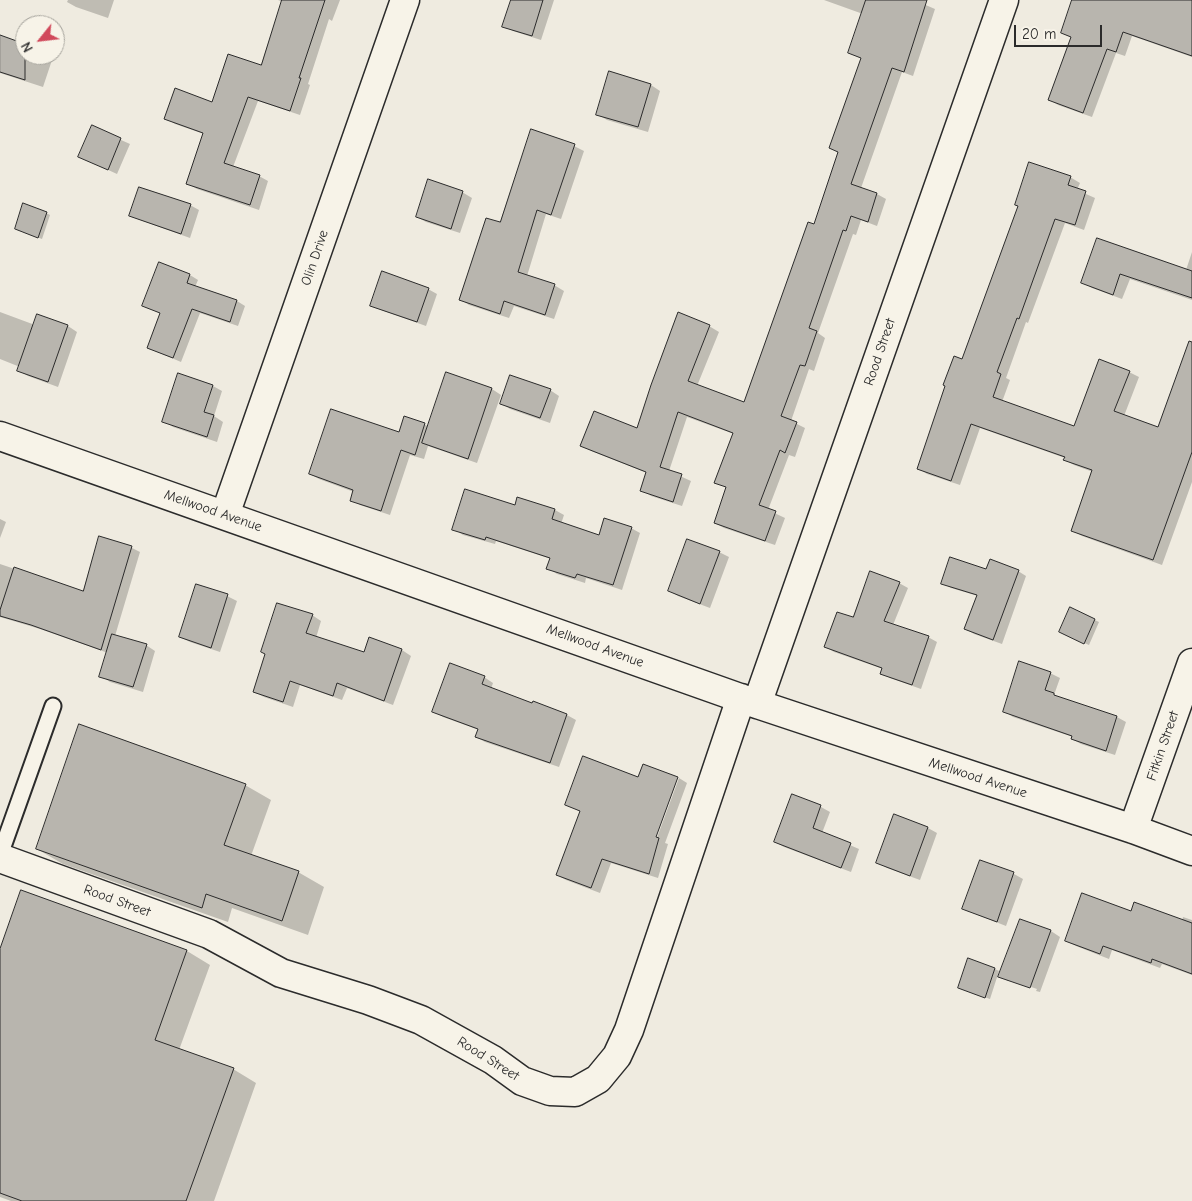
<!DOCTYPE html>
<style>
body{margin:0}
#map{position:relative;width:1192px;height:1201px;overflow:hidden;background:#efebe0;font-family:"Comic Neue",sans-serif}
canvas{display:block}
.north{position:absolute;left:15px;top:15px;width:50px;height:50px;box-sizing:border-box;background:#f7f3e8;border:1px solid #a5a39c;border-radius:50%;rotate:241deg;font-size:14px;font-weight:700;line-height:20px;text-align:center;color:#2b2b2b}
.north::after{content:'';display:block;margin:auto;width:18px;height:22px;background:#d1495b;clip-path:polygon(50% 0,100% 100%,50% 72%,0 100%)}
.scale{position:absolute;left:1014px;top:25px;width:88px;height:22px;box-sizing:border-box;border:2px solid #2b2b2b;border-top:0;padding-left:6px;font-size:15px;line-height:18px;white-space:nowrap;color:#2b2b2b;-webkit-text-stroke:4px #f7f3e8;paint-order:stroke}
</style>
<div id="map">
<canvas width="1192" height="1201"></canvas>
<div class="north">N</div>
<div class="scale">20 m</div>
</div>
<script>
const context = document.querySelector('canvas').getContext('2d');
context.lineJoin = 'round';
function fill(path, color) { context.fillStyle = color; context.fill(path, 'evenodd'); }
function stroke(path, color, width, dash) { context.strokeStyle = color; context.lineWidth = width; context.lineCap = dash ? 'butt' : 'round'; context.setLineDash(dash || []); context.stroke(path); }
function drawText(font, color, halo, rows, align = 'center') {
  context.font = font + ' "Comic Neue",sans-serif'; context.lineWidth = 4; context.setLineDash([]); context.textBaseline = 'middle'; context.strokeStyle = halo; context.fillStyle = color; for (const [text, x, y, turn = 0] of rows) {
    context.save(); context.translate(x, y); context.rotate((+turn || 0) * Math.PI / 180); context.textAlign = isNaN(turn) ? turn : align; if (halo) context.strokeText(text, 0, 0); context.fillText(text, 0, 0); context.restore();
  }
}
fill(new Path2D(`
 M68 0H114L108 18 76 7 67 2Z
 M278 0H340L332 21 329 19 308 84 310 85 300 115 258 101 233 167 259 176 268 181 259 210 197 189 188 184 204 134 175 124 166 118 213 103 262 67 283 2Z
 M512 0H554L541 40 513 31 504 26Z
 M824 0H914L935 9 913 76 902 72 861 188 877 194 886 199 877 226 861 220 856 235 853 234 818 333 825 338 814 371 809 369 791 421 805 428 795 457 789 455 768 510 785 518 775 545 724 528 715 523 727 488 716 482 734 434 687 417 669 471 691 481 682 506 651 496 642 490 647 473 591 451 582 445 638 430 709 326 719 332 697 386 745 403 815 225 839 153 830 148 862 59 849 53 863 14Z
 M1074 0H1192V57L1132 36 1125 56 1116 53 1092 117 1058 105 1050 100 1072 38 1062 33Z
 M0 36 25 45V55H49L53 57 43 87 0 73Z
 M610 73 651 85 660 91 648 132 607 120 597 114Z
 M92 127 130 144 117 174 80 157Z
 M574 146 584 151 561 219 546 214 527 276 554 285 564 291 554 319 514 306 509 318 469 305 460 299 500 224Z
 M1070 177 1080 183 1077 190 1095 198 1084 230 1065 223 1028 323 1026 322 1006 378 1010 380 1002 402 1074 427 1129 372 1139 377 1124 416 1159 429 1192 345V482L1162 565 1082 536 1073 531 1093 472 1074 465 1065 460V458L980 428 960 485 927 474 918 468 963 361Z
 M462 192 472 198 460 233 426 222 417 217Z
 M190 205 199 210 190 238 140 220 131 215Z
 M46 213 50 215 42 239 16 229Z
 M1098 239 1186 270 1192 252V300L1130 279 1122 299 1092 288 1082 282Z
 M190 275 198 280 195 287 237 301 245 306 238 326 200 313 181 362 148 348 161 314 144 305Z
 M428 289 437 294 426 326 381 310 371 305Z
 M0 312 35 325 38 316 68 326 77 332 58 387 28 376 19 371 20 367 0 359Z
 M179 374 213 386 222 391 214 416 223 422 217 442 173 427 164 421Z
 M447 374 492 389 501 395 477 463 428 446 424 459 410 455 390 515 360 505 351 500 354 492 319 479 310 474 400 434 424 424 429 427Z
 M550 390 559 396 550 423 510 409 501 403Z
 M516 506 555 510 564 515 561 524 599 537 631 528 640 533 622 590 586 578 585 583 557 574 548 568 551 559 496 541 495 544 463 535 454 529Z
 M0 519 6 522 0 538Z
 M100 538 132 548 140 552 115 636 146 645 155 651 143 692 110 682 101 676 108 653 40 629 0 617V564L83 592Z
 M719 552 729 557 710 608 678 596 669 591Z
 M987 570 1018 571 1026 576 1002 644 974 634 966 629 978 596 951 588 943 583Z
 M899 583 908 588 893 625 928 637 937 642 921 689 890 678 881 673 883 669 834 652 826 647 853 619Z
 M227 596 237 601 220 652 190 642 180 637Z
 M1071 609 1099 622 1089 645 1064 634Z
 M312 615 321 621 316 638 364 654 370 639 402 650 411 656 393 705 347 688 342 700 300 685 293 707 264 697 254 692Z
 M1050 673 1060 678 1054 695 1117 717 1126 722 1115 755 1081 744 1072 739 1073 737 1013 717 1004 711Z
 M484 677 493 683 491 689 533 705V703L567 715 576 720 559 767 485 742 476 737 479 730 443 717 434 712Z
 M679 778 687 783 665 843 668 844 658 878 611 863 600 893 566 880 557 875 581 812 566 805 655 843Z
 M245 785 271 800 251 856 298 872 324 887 308 935 232 908 228 922 63 864 37 849Z
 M792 796 821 807 830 812 822 833 859 849 851 872 784 847 775 842Z
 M894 816 928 828 937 833 920 880 887 868 877 862Z
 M980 861 1014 874 1023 879 1006 926 973 913 963 908Z
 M22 892 187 951 210 965 179 1050 233 1069 256 1083 214 1201H11L0 1197V953Z
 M1131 912 1182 921 1183 917 1192 920V975L1162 964 1160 968 1112 950 1109 959 1076 946 1066 941Z
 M1020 920 1051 931 1060 937 1040 992 1036 991 1037 989 1008 979V981L1000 976Z
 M995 969 999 971 990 999 959 988Z`), '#0003');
const building = new Path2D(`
 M282 0H325L299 78H301L290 111 248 97 224 163 260 175 250 205 186 184 203 133 164 119 175 88 212 102 228 54 261 65Z
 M511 0H543L532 36 502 27Z
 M866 0H927L904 72 892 68 851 184 877 193 868 222 851 216 846 231 843 230 809 328 817 331 805 366 800 365 781 416 797 422 785 453 780 450 759 505 776 511 765 541 714 523 726 487 714 483 733 433 678 412 660 467 682 474 673 502 640 491 646 472 580 446 594 411 637 428 651 385 678 312 710 325 688 381 744 402 808 222 814 224 838 152 829 148 861 58 848 53Z
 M1072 0H1192V56L1123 32 1116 52 1107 49 1083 113 1048 100 1071 37 1061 33Z
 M0 35 25 44V80L0 72Z
 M609 71 651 84 638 127 596 115Z
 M92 125 121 138 108 170 78 157Z
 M531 129 575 144 551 215 537 210 518 272 555 284 545 315 504 301 500 314 459 300 486 218 500 222Z
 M1029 162 1071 176 1068 185 1086 191 1075 225 1055 219 1019 319 1017 318 997 372 1001 374 993 397 1074 426 1099 359 1130 371 1114 411 1158 427 1189 341 1192 342V452L1153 560 1071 531 1092 470 1063 460 1065 457 971 424 951 481 917 469 945 386 943 385 954 356 962 359 1018 206 1015 205Z
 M428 179 463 191 451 229 416 217Z
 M139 187 191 204 181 234 129 216Z
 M23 203 47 212 38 238 15 229Z
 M1097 238 1192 271V298L1120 274 1113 295 1081 283Z
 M159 262 190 274 187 283 237 300 230 322 192 309 173 358 147 348 160 313 142 306Z
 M382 271 429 288 417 322 370 306Z
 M37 314 68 325 48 382 17 371Z
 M446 372 492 388 468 459 422 443Z
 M178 373 213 385 204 412 214 415 207 437 162 422Z
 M510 375 551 389 540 418 500 404Z
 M331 409 399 432 404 416 425 423 415 455 401 450 381 511 350 501 353 490 309 474Z
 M465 489 515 505 517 497 555 509 552 519 599 535 604 518 632 527 613 585 577 574 575 578 546 569 550 558 486 537 485 540 452 530Z
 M99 536 132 546 101 650 31 625 0 616V610L14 567 83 591Z
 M687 539 720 551 700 604 668 591Z
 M950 557 986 569 990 559 1019 570 993 640 964 629 977 595 941 584Z
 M870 571 900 582 884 621 929 636 912 685 880 674 882 668 824 647 837 612 853 617Z
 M196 584 228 594 211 648 179 637Z
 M277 603 313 614 306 633 364 652 369 637 402 649 384 701 337 683 333 696 290 681 283 702 253 692 265 654 261 652Z
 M1070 607 1095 619 1084 644 1059 632Z
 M112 634 147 644 133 687 99 677Z
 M1019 661 1051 672 1045 690 1054 693V695L1117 716 1106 751 1071 739 1072 736 1003 712Z
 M450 663 485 676 482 684 532 703 533 701 567 714 550 763 475 737 478 729 432 712Z
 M79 724 246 784 224 845 299 871 282 921 206 894 202 908 36 849Z
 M583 756 638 777 643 764 678 777 656 837 659 838 649 874 602 859 591 888 556 875 580 811 565 805Z
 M792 794 821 805 813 828 851 843 841 868 774 842Z
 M894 814 928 827 910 876 876 863Z
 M980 860 1014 872 997 922 962 909Z
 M21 890 187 950 155 1040 234 1068 186 1201H22L0 1193V949Z
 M1082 893 1131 911 1134 902 1192 923V974L1152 959 1151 963 1103 946 1100 954 1065 941Z
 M1020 919 1051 930 1030 988 998 977Z
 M968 958 995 968 985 998 958 988Z`);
fill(building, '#b8b5ae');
stroke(building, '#2b2b2b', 1);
const service = new Path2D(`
 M0 855 53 706`);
const minor = new Path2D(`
 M0 436 757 704 1133 829 1192 851
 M225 515 405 0
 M757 704 1004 0
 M1133 829 1192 663
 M0 858 209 934 281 973 368 1000 421 1020 493 1060 522 1081 550 1091 575 1092 598 1079 617 1056 629 1030 741 698`);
stroke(service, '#2b2b2b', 19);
stroke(minor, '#2b2b2b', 31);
stroke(service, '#f7f3e8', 15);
stroke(minor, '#f7f3e8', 28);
drawText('14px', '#2b2b2b', '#f7f3e8', [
 ["Olin Drive",315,258,-71],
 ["Rood Street",880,352,-71],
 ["Mellwood Avenue",213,511,19],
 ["Mellwood Avenue",595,646,20],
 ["Fitkin Street",1163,746,-71],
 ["Mellwood Avenue",978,778,18],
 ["Rood Street",117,901,20],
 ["Rood Street",488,1059,32]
]);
</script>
